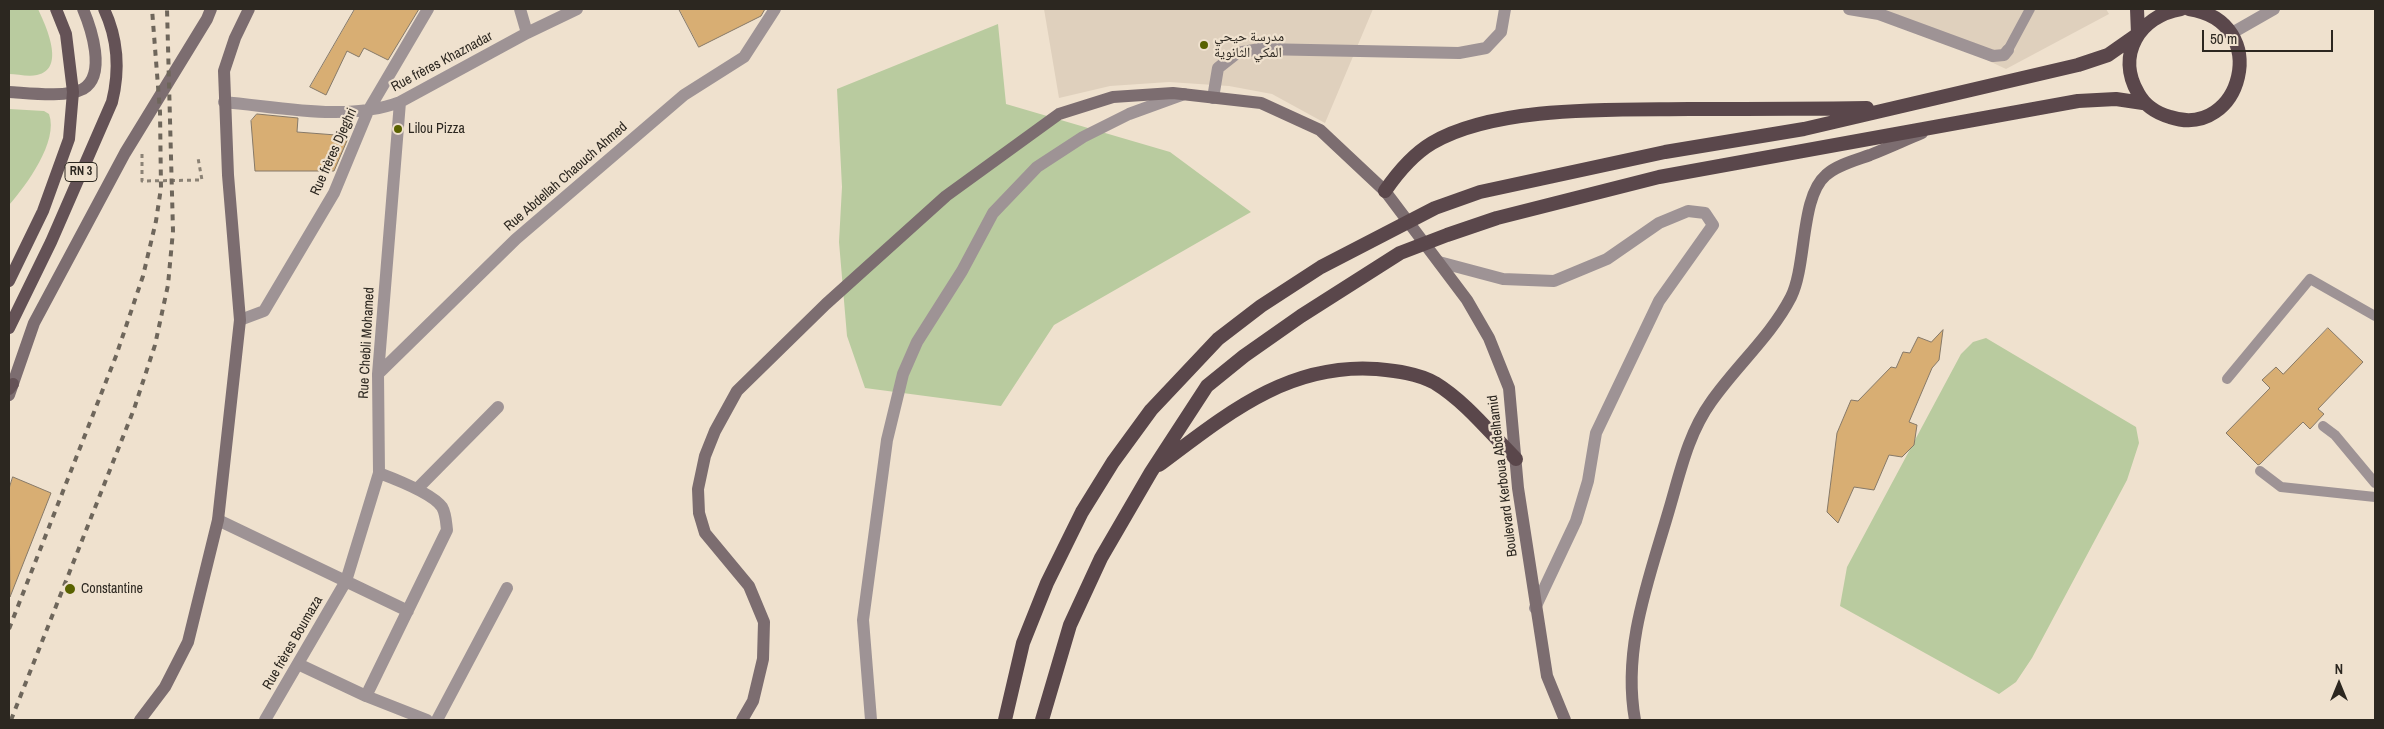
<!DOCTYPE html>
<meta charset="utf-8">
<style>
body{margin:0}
#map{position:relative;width:2384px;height:729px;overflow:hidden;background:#efe1ce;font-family:"Archivo Narrow",sans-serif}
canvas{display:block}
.frame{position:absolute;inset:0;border:10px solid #2c2720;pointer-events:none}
.north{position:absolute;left:2314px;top:659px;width:50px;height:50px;-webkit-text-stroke:4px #efe1ce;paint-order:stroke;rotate:0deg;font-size:14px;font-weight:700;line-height:20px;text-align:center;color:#2c2720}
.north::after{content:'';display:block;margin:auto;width:18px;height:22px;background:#2c2720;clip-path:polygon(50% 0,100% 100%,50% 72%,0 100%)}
.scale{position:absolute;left:2202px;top:30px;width:131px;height:22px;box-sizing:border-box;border:2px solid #2c2720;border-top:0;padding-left:6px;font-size:15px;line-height:18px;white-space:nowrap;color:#2c2720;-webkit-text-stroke:4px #efe1ce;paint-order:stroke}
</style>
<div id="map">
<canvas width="2384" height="729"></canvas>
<div class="frame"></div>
<div class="north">N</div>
<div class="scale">50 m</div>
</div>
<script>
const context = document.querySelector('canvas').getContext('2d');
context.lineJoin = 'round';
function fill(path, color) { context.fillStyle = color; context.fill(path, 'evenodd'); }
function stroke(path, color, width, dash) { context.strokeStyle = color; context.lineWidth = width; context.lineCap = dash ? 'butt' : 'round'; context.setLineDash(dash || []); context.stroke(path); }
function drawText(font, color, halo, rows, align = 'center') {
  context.font = font + ' "Archivo Narrow","Noto Naskh Arabic",sans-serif'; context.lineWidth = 4.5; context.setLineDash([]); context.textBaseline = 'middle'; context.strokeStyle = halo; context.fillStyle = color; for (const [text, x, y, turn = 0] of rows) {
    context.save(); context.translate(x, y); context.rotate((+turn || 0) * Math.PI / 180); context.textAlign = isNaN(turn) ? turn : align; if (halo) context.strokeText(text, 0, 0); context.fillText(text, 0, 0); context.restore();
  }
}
fill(new Path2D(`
 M1044 9H1373L1325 123 1272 94 1229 86 1169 82 1110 86 1059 98Z
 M1878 9H2106L2109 14 2006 69Z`), '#dfd0bd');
fill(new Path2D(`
 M9 9H38C45 24 67 69 37 75 28 77 17 74 9 74Z
 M998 24 1006 104 1170 152 1251 212 1054 325 1001 406 865 388 847 336 839 242 842 187 837 89Z
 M9 109 44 111 49 114C59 141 26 186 9 205Z
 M1986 338 2136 427 2139 443 2127 480 2032 658 2016 682 1999 694 1840 606 1847 567 1961 354 1973 342Z`), '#b9cb9f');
const building = new Path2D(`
 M355 9H419L388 60 364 48 359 57 347 51 326 95 310 87Z
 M679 9H765L761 16 699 47Z
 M257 114 298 118 297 132 349 136 334 171H255L251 121Z
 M2328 328 2363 362 2318 409 2324 414 2310 429 2303 422 2260 464 2258 465 2226 433 2270 388 2262 380 2276 367 2283 374Z
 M1943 330 1939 360 1932 368 1909 422 1917 425 1914 445 1902 457 1889 455 1874 490 1854 487 1838 523 1827 512 1837 433 1851 400 1858 401 1891 367 1896 368 1903 352 1910 353 1918 337 1931 342Z
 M13 477 51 493 10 597 9 489Z`);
fill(building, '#d8ae73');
stroke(building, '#867968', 1);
stroke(new Path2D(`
 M142 154V181L202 180 198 158`), '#8b8275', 3, [4, 4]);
stroke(new Path2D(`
 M2008 50 2030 9
 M2227 379 2310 279 2375 316
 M2323 426 2335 435 2375 483
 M2260 471 2281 487 2375 497`), '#9e9395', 10);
stroke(new Path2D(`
 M520 9 527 33
 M1849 9 1879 14 1993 56 2004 55 2008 50
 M2232 33 2274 9
 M1213 98 1218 68 1237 53 1260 49 1459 53 1486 48 1501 32 1505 9
 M224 102C280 107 347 122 400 102L527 33 577 9
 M1439 262 1503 279 1554 281 1607 259 1659 223 1688 211 1705 213 1713 225 1659 301 1596 433 1588 481 1576 521 1535 608
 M240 320 264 311 334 193 368 111 428 9
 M378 374 516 239 684 95 744 57 775 9
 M417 489 498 407
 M218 520 408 611
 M298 664 366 696 427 720
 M366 696 447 530C446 522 446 514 442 507 432 493 395 479 379 473
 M265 720 346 581 379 473 378 374 400 102
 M437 720 507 588
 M871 720 863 620 887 440 903 374 917 342 962 271 993 213 1037 167 1083 137 1129 114 1184 94`), '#9e9395', 12);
stroke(new Path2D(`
 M9 92C28 93 66 98 83 89 107 75 91 28 83 9
 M9 395 34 323 125 153 207 19 211 9
 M140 720 165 687 188 642 218 520 240 320 228 175 224 71 235 38 249 9
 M742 720 753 701 763 659 764 622 749 586 705 533 699 513 698 489 705 456 715 431 737 391 826 304 946 196 1059 114 1113 97 1173 93 1261 103 1320 130 1385 191 1467 300 1489 338 1509 388 1518 488 1547 676 1565 720
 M1635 720C1622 648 1649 579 1669 510 1680 473 1688 434 1711 402 1736 366 1771 336 1791 297 1807 265 1800 197 1826 175 1837 165 1856 160 1870 155 1888 148 1905 140 1922 133`), '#7c6d70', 12);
stroke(new Path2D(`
 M9 281 43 211 69 139 73 92 66 34 56 9
 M9 328 51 242 112 102C120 70 118 39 104 9
 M9 389 13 384`), '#645256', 12);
stroke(new Path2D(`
 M2181 9C2139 16 2116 55 2138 93 2145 106 2156 113 2170 117 2241 141 2274 22 2189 9
 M1385 191C1398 172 1412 155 1432 143 1496 105 1615 110 1689 109 1748 109 1807 109 1867 108
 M1159 465C1226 415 1287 363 1376 369 1396 371 1417 373 1435 383 1466 402 1490 433 1516 459
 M1005 720 1023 643 1047 583 1082 512 1113 462 1151 410 1218 339 1261 306 1321 267 1435 208 1480 192 1665 152 1804 129 2078 65 2108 55 2138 34 2137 9
 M1042 720 1070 625 1101 558 1151 472 1207 386 1244 356 1301 316 1400 253 1447 235 1497 218 1659 177 2078 101 2116 99 2143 103`), '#5a474b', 14);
stroke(new Path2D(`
 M9 629 116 356 143 276 156 221 161 188 160 112 152 9
 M11 720 134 409 155 345 168 285 173 231 167 9`), '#6e665b', 4, [6, 6]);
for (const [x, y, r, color] of [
 [1204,45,5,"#596200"],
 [398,129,5,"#596200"],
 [70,589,6,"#596200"]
]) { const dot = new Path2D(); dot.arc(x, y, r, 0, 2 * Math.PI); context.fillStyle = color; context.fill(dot); stroke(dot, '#efe1ce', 2); }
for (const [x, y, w] of [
 [81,172,32]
]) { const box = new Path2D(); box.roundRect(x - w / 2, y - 9.5, w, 19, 4); context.fillStyle = '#efe1ce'; context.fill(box); stroke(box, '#2c2720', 1); }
drawText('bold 12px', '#2c2720', null, [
 ["RN 3",81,172]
]);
drawText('14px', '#2c2720', '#efe1ce', [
 ["مدرسة حيحي",1214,37],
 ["المكي الثانوية",1214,53],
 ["Lilou Pizza",408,129],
 ["Constantine",81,589]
], 'left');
drawText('14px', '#2c2720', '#efe1ce', [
 ["Rue frères Khaznadar",442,62,-28],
 ["Rue frères Djeghri",334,152,-66],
 ["Rue Abdellah Chaouch Ahmed",566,177,-41],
 ["Rue Chebli Mohamed",367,343,-87],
 ["Boulevard Kerboua Abdelhamid",1503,476,-97],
 ["Rue frères Boumaza",293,643,-60]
]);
</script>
